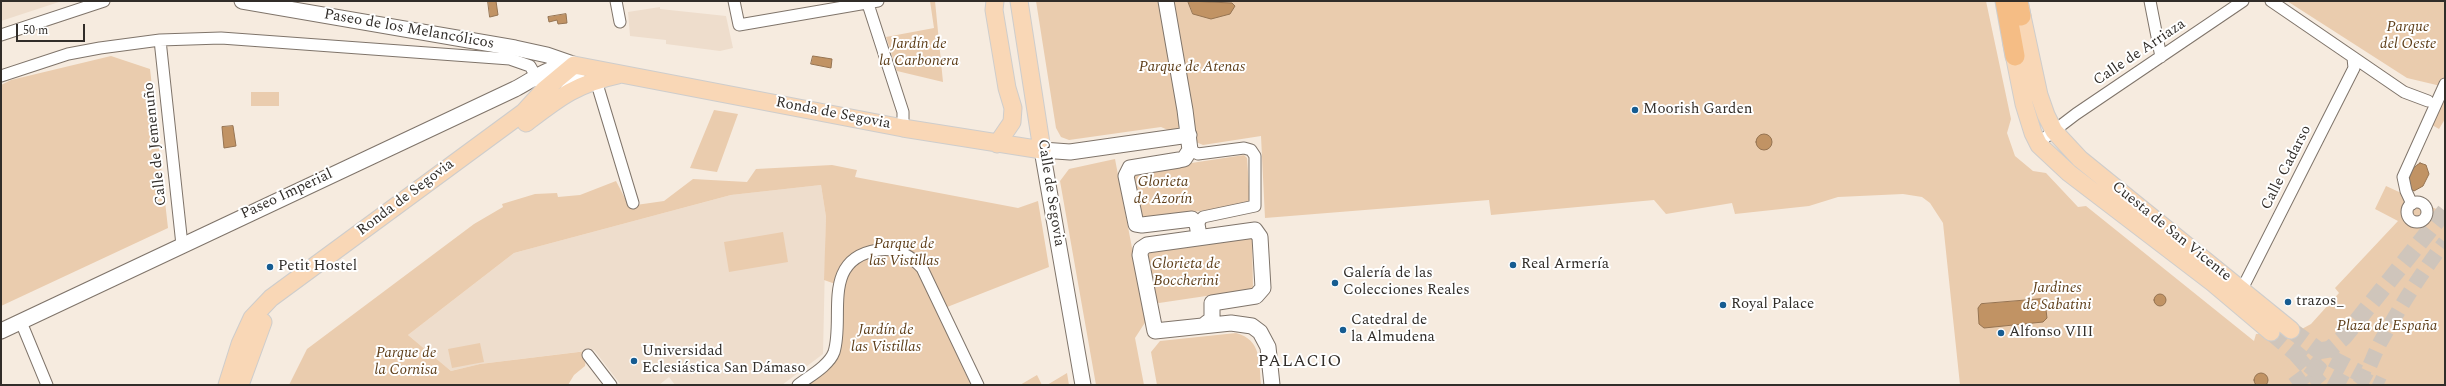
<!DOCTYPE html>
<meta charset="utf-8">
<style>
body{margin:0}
#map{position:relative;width:2446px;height:386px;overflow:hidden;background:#f6ebdf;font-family:Spectral,serif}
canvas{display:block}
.frame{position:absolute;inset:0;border:2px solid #312d29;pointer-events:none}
.scale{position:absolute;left:16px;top:24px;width:69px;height:18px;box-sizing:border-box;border:2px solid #312d29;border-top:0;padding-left:5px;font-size:12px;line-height:14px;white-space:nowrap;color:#312d29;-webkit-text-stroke:3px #fff;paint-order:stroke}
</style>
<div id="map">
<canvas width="2446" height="386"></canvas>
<div class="frame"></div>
<div class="scale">50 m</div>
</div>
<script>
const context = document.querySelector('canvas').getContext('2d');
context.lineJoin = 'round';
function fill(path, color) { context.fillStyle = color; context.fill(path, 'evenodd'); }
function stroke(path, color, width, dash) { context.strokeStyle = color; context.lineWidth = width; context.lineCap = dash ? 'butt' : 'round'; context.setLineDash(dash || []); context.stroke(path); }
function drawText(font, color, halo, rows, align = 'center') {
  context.font = font + ' Spectral,serif'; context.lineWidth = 4; context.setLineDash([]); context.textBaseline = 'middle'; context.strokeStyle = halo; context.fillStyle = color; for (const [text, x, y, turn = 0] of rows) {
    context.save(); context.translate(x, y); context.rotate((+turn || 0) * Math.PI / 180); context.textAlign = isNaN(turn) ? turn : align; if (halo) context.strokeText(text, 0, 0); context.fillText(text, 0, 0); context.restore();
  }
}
fill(new Path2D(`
 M1 1H62L1 21Z
 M660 7V9L726 16 733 48 720 51 666 44V40L630 36 628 12Z
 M821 185 826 217 823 354 782 385H675L669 377 659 385H621L594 350 480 364 451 371 408 335 514 253 731 195Z`), '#edc');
fill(new Path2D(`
 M930 1H935L943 82 897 71 886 37 934 28Z
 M1036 1H1986L2011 119 2007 133 2015 156 2033 171 2046 173 2078 207 2086 206 2254 341 2256 334 2300 330 2311 324 2339 293 2335 288 2398 221 2375 209 2386 186 2445 213V385H1960L1943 223 1930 203 1922 197 1903 194 1838 197 1809 206 1735 214 1732 203 1666 214 1654 200 1491 215 1489 200 1265 218 1261 136 1203 145 1161 127 1069 140 1061 137 1056 128Z
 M2287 1H2445V87L2407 78Z
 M111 56 150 69 168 228 1 306V85L11 80Z
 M251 92H279V106H251Z
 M2445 100V119L2439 129 2432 125Z
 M714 110 738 114 717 172 690 168Z
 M1244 155 1247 158 1250 201 1246 204 1141 220 1132 172Z
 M1115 159 1146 321 1135 338 1144 385H1096L1060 181 1069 169Z
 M832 165 857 170 855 177 1018 208 1038 201 1049 267 937 311 971 385H806C814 378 826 372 833 364 845 351 843 305 844 287L824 280 826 217 821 185 731 195 514 253 408 335 451 371 480 364 587 351 585 366 574 375 568 385H289L307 349 474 224 503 207 502 204 535 194 557 193 558 197 580 195 616 181 629 206 664 201 693 179 747 182 756 169Z
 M783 232 788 262 729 272 724 242Z
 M1252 238 1253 289 1159 303 1156 302 1146 252Z
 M1236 333C1262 340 1259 362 1261 385H1157L1151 352 1160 341Z
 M480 343 484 362 452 368 448 349Z
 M1067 373 1069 385H1047Z
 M1037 375 1042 385H1020Z`), '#eaccae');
const water = new Path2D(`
 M488 1H496L498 15 490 17Z
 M1188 1 1232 3 1235 6 1230 14 1211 19 1193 14Z
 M566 14 567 23 558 24 557 20 549 22 548 17Z
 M813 56 832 59 831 68 811 64Z
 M233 126 236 146 224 148 222 127Z
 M1756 142a8 8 0 1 1 16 0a8 8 0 1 1-16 0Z
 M2420 163 2426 165 2429 174 2423 186 2414 191 2410 188C2408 176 2410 169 2420 163Z
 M2154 300a6 6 0 1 1 12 0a6 6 0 1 1-12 0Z
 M2041 299 2045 302 2047 318 2043 322 1984 328 1979 324 1978 308 1981 304Z
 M2254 380a7 7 0 1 1 14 0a7 7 0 1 1-14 0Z`);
fill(water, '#c19364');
stroke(water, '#967452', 1);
stroke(new Path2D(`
 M2359 373 2385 385`), '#cfc5bb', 11, [11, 5.5]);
stroke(new Path2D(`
 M2296 355 2322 385
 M2293 385 2308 374 2330 349
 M2359 385C2369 372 2373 355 2381 341 2400 307 2421 273 2445 242`), '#cfc5bb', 15, [15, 8]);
stroke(new Path2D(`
 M2291 330 2325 355 2359 373
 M2271 332 2313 368 2346 385
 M2319 351 2330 349 2344 337 2445 211`), '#cfc5bb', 17, [17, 8]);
const street = new Path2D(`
 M616 1 620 22
 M734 1 739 25 878 1
 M867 1 903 112V128
 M2150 1 2161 57
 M2271 1 2404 92 2428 101
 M1 35 104 1
 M160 40 182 245
 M594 74 633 203
 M1 76 68 54 100 48 160 40 221 38 510 59 530 66 540 83
 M2038 143 2076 114 2243 1
 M1190 144 1192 151 1198 154 1244 148 1251 150 1255 156V206L1203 217 1197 224
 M2407 212a10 10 0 1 1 20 0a10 10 0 1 1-20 0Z
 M2412 204 2406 191 2403 177 2445 84
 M2241 291 2354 68 2353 58
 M21 322 47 385
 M588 355 611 385
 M798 385C808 377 829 366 834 352 845 318 820 259 878 250 896 247 910 255 922 268L978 385`);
const secondary = new Path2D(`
 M242 1 515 48 547 55 573 64
 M1166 1 1185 110 1190 150 1184 159 1179 160 1130 168 1126 176 1136 224 1142 225 1192 219 1197 224 1199 236
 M567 92 577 76 574 65
 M1203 326 1212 319V303L1256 296 1263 288 1260 237 1255 230 1147 245 1141 249 1140 255 1155 331 1231 323 1252 326 1260 332 1268 347 1272 385
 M1 331 515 89C538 77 546 67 574 65
 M1083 385 1042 150 1070 152 1189 135`);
const primary = new Path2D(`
 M995 1 994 10 1007 88 1013 108 1012 122 997 144
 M2019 2 2039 95 2046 115 2054 131 2080 159 2291 330
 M2012 44 2024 104 2033 133 2039 145 2069 173 2213 283 2271 332
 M526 123C560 97 576 84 618 75
 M227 385 240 344 252 318 271 298 524 112 544 90 574 65 903 128 1042 150 1019 1
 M240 385 263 322`);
const highway = new Path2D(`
 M2005 1 2015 56
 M2018 1 2021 16`);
stroke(street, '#7f746a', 13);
stroke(secondary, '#7f746a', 17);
stroke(primary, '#cecdcc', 19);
stroke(highway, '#cecdcc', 21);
stroke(street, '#fff', 11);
stroke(secondary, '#fff', 15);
stroke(primary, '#f9d7b6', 17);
stroke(highway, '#f5bd85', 19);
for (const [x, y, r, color] of [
 [1635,110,4,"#165c91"],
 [1513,265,4,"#165c91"],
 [270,267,4,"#165c91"],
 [1335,283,4,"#165c91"],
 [2288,302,4,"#165c91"],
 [1723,305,4,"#165c91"],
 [1343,330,4,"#165c91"],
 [2001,333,4,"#165c91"],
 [634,361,4,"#165c91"]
]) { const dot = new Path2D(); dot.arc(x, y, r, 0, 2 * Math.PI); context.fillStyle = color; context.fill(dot); stroke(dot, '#fff', 1.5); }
drawText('italic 15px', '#5f3f1a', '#fff', [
 ["Parque",2408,28],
 ["del Oeste",2408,45],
 ["Jardín de",919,45],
 ["la Carbonera",919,62],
 ["Parque de Atenas",1192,68],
 ["Glorieta",1163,183],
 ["de Azorín",1163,200],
 ["Parque de",904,245],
 ["las Vistillas",904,262],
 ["Glorieta de",1186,265],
 ["Boccherini",1186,282],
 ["Jardines",2057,289],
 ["de Sabatini",2057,306],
 ["Plaza de España",2387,327],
 ["Jardín de",886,331],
 ["las Vistillas",886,348],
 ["Parque de",406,354],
 ["la Cornisa",406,371]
]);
drawText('15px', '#312d29', '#fff', [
 ["Paseo de los Melancólicos",409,30,10],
 ["Calle de Arriaza",2140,53,-34],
 ["Ronda de Segovia",833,114,11],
 ["Calle de Jemenuño",156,144,-96],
 ["Calle Cadarso",2287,168,-63],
 ["Calle de Segovia",1050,193,81],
 ["Paseo Imperial",287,195,-25],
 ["Ronda de Segovia",406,198,-37],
 ["Cuesta de San Vicente",2171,232,39]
]);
drawText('15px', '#312d29', '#fff', [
 ["Moorish Garden",1643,110],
 ["Real Armería",1521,265],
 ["Petit Hostel",278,267],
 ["Galería de las",1343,274],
 ["Colecciones Reales",1343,291],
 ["trazos_",2296,302],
 ["Royal Palace",1731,305],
 ["Catedral de",1351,321],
 ["la Almudena",1351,338],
 ["Alfonso VIII",2009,333],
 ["Universidad",642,352],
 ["Eclesiástica San Dámaso",642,369]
], 'left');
context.letterSpacing = '1px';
drawText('17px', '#312d29', '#fff', [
 ["PALACIO",1300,363]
]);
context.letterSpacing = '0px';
</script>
